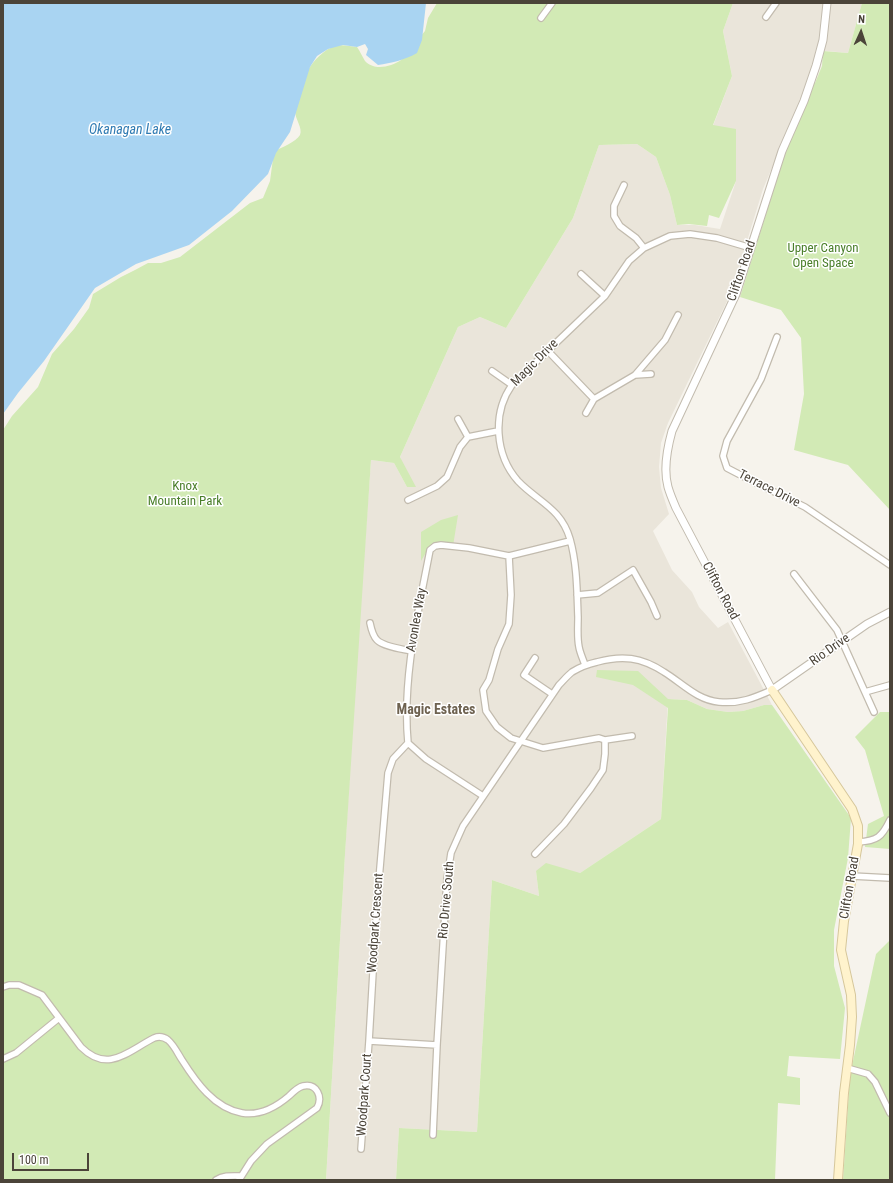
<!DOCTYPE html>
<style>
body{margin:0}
#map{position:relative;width:893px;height:1183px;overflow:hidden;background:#f6f3ec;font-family:"Roboto Condensed",sans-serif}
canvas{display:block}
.frame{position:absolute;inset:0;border:4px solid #4b4439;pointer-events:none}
.north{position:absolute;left:841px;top:12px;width:40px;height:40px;-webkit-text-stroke:3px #fff;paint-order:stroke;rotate:3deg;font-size:11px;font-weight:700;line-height:16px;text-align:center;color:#4b4439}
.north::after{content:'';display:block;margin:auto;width:14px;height:18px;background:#4b4439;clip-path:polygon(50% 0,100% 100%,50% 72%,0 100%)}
.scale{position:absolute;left:12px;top:1153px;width:77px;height:18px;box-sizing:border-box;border:2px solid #4b4439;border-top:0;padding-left:5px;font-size:12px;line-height:14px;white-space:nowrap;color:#4b4439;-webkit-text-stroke:3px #fff;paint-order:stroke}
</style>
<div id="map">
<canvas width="893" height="1183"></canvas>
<div class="frame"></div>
<div class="north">N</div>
<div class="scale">100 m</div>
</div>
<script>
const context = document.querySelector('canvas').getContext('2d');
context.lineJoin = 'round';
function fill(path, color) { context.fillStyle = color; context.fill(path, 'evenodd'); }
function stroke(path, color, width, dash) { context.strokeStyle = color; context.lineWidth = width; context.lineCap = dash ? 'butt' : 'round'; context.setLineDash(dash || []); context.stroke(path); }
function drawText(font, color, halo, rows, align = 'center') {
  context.font = font + ' "Roboto Condensed",sans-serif'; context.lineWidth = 3; context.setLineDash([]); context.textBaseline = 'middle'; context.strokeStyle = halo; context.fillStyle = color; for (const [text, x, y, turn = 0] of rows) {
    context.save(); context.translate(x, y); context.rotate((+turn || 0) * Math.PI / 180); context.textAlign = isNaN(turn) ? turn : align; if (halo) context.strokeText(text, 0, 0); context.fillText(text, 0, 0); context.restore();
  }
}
fill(new Path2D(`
 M733 3H862L848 53 816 50 813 63 807 85 763 189 731 293 668 423 661 443 659 467 661 488 669 514 653 531 672 570 692 592 699 607 718 628 728 622 772 705H764L743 711 728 712 707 709 687 700 668 699 661 819 580 873 536 871 539 896 492 880 477 1132 399 1128 396 1180H326L355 681 371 460 394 463 407 487 400 457 458 327 480 317 506 328 573 218 599 145 637 144 656 157 670 195 677 225H695L720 229 736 181 713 126 732 76 723 31Z`), '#eae5da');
fill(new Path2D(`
 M437 3H733L723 31 732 76 713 125 736 129V181L719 218 709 215 707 226 689 224 677 225 670 195 656 157 637 144 599 145 573 218 506 328 480 317 458 327 400 457 416 487H407L394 463 371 460 345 854 326 1180H3V430L12 416 38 387 52 354 74 329 89 308 93 294 121 277 135 270 148 263H161L180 257 250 203 263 198 270 181 274 151C281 148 296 142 300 135 303 128 295 119 295 111 294 88 313 53 335 46 341 44 350 46 357 47 360 51 362 56 365 61 374 71 391 67 401 60L425 31 428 18Z
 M862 3H890V510L848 465 794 450 804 394 801 338 781 310 740 297 785 153 810 83H815L822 66 823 51 848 53Z
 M458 515 453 546 428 549 421 561V532L441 520Z
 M597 670 638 671 668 699 687 700 707 709 728 712 743 711 764 705H772L851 818 848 858 834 930V966L845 1008 840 1059 789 1056 787 1076 800 1078V1105L778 1103 775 1180H396L399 1128 477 1132 492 880 539 896 536 871 546 863 580 873 661 819 668 708 633 685 596 677Z
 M880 712H890V849L865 847 868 824 884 816 865 750 855 737Z
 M890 940V1180H843L850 1075 876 954Z`), '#d2eab5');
fill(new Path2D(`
 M3 3H426L422 40 417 53C405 60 391 63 378 65L366 55 368 49 365 44 357 47 343 45 328 49 317 56 310 67 290 132 276 153 268 174 232 211 189 245 136 264 95 288 44 361 18 393 3 414Z`), '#a9d4f2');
const minor = new Path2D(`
 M766 17 776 3
 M541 18 552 3
 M624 185 614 206V216L620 226 636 238 644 248
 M581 274 605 296
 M777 337 761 379 727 441 723 456 727 468 754 482 805 507 890 565
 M547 350 594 399 635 375 665 340 678 315
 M492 371 512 385
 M635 375 651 374
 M586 413 594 399
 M458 419 468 437
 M408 500 437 486 447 477 460 447 468 437 498 431
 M509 556 511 595 509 624 498 649 489 680 483 690 486 711 497 727 511 738 543 748 599 738 605 740 632 736
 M794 574 837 630 874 712
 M577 595 598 593 633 570 651 602 657 616
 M370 623C371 628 373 636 377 640 384 647 403 649 411 651
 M535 658 524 675 552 694
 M585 665C583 659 580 653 579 647 577 638 578 627 578 617 577 591 577 564 570 539 561 508 538 502 518 481 495 455 492 413 512 385L605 296 629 261 644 248 670 236 690 234 717 238 751 248
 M865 692 890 685
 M408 743 393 759 388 773 377 903 369 1041 437 1045
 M483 796 426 759 408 743C402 679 418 613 430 550L435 546 441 545 469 548 509 556 570 541
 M858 842C877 841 882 837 890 820
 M535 854 564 824 591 788 603 770 605 754V740
 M852 876 890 878
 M3 987 9 985H19L42 995 81 1047C108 1074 128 1051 154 1038 159 1036 164 1037 168 1040 174 1045 178 1054 182 1060 196 1082 214 1108 242 1113 260 1116 275 1108 289 1096 293 1092 298 1087 303 1086 317 1083 323 1097 317 1108L267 1144 251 1161 239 1180
 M3 1059 16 1053 59 1018
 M847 1068 868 1074 875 1082 890 1113
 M433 1135 437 1045 447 879 451 853 463 826 559 685C563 681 567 676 572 672 580 667 588 664 597 662 622 655 641 657 664 672 682 683 697 700 719 702 740 704 754 698 772 690
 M361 1149 369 1041
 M216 1180C224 1175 232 1176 241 1176`);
const tertiary = new Path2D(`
 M827 3 823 40 816 66 804 101 782 151 736 294 672 431C667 449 663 469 668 487 670 494 673 501 676 508L772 690 867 624 890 612`);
const secondary = new Path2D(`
 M772 690 852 809 858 826V844L844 921 841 950 851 995 852 1017 850 1045 844 1093 838 1180`);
stroke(minor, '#c2bbae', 8);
stroke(tertiary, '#c2bbae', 9);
stroke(secondary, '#d6c79b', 10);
stroke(minor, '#fff', 5.5);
stroke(tertiary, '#fff', 7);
stroke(secondary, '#fff3cd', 8);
drawText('13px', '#4a7f2a', '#fff', [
 ["Upper Canyon",823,249],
 ["Open Space",823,264],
 ["Knox",185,487],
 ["Mountain Park",185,502]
]);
drawText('13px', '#4b4439', '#fff', [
 ["Clifton Road",742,271,-71],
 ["Magic Drive",535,363,-45],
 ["Terrace Drive",769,489,27],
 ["Clifton Road",720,591,62],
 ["Avonlea Way",417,620,-80],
 ["Rio Drive",830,650,-35],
 ["Clifton Road",850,888,-80],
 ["Rio Drive South",447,900,-85],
 ["Woodpark Crescent",376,923,-86],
 ["Woodpark Court",365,1095,-86]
]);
drawText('italic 14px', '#2e7ab2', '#fff', [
 ["Okanagan Lake",130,130]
]);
drawText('bold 14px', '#6e6250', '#fff', [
 ["Magic Estates",436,710]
]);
</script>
